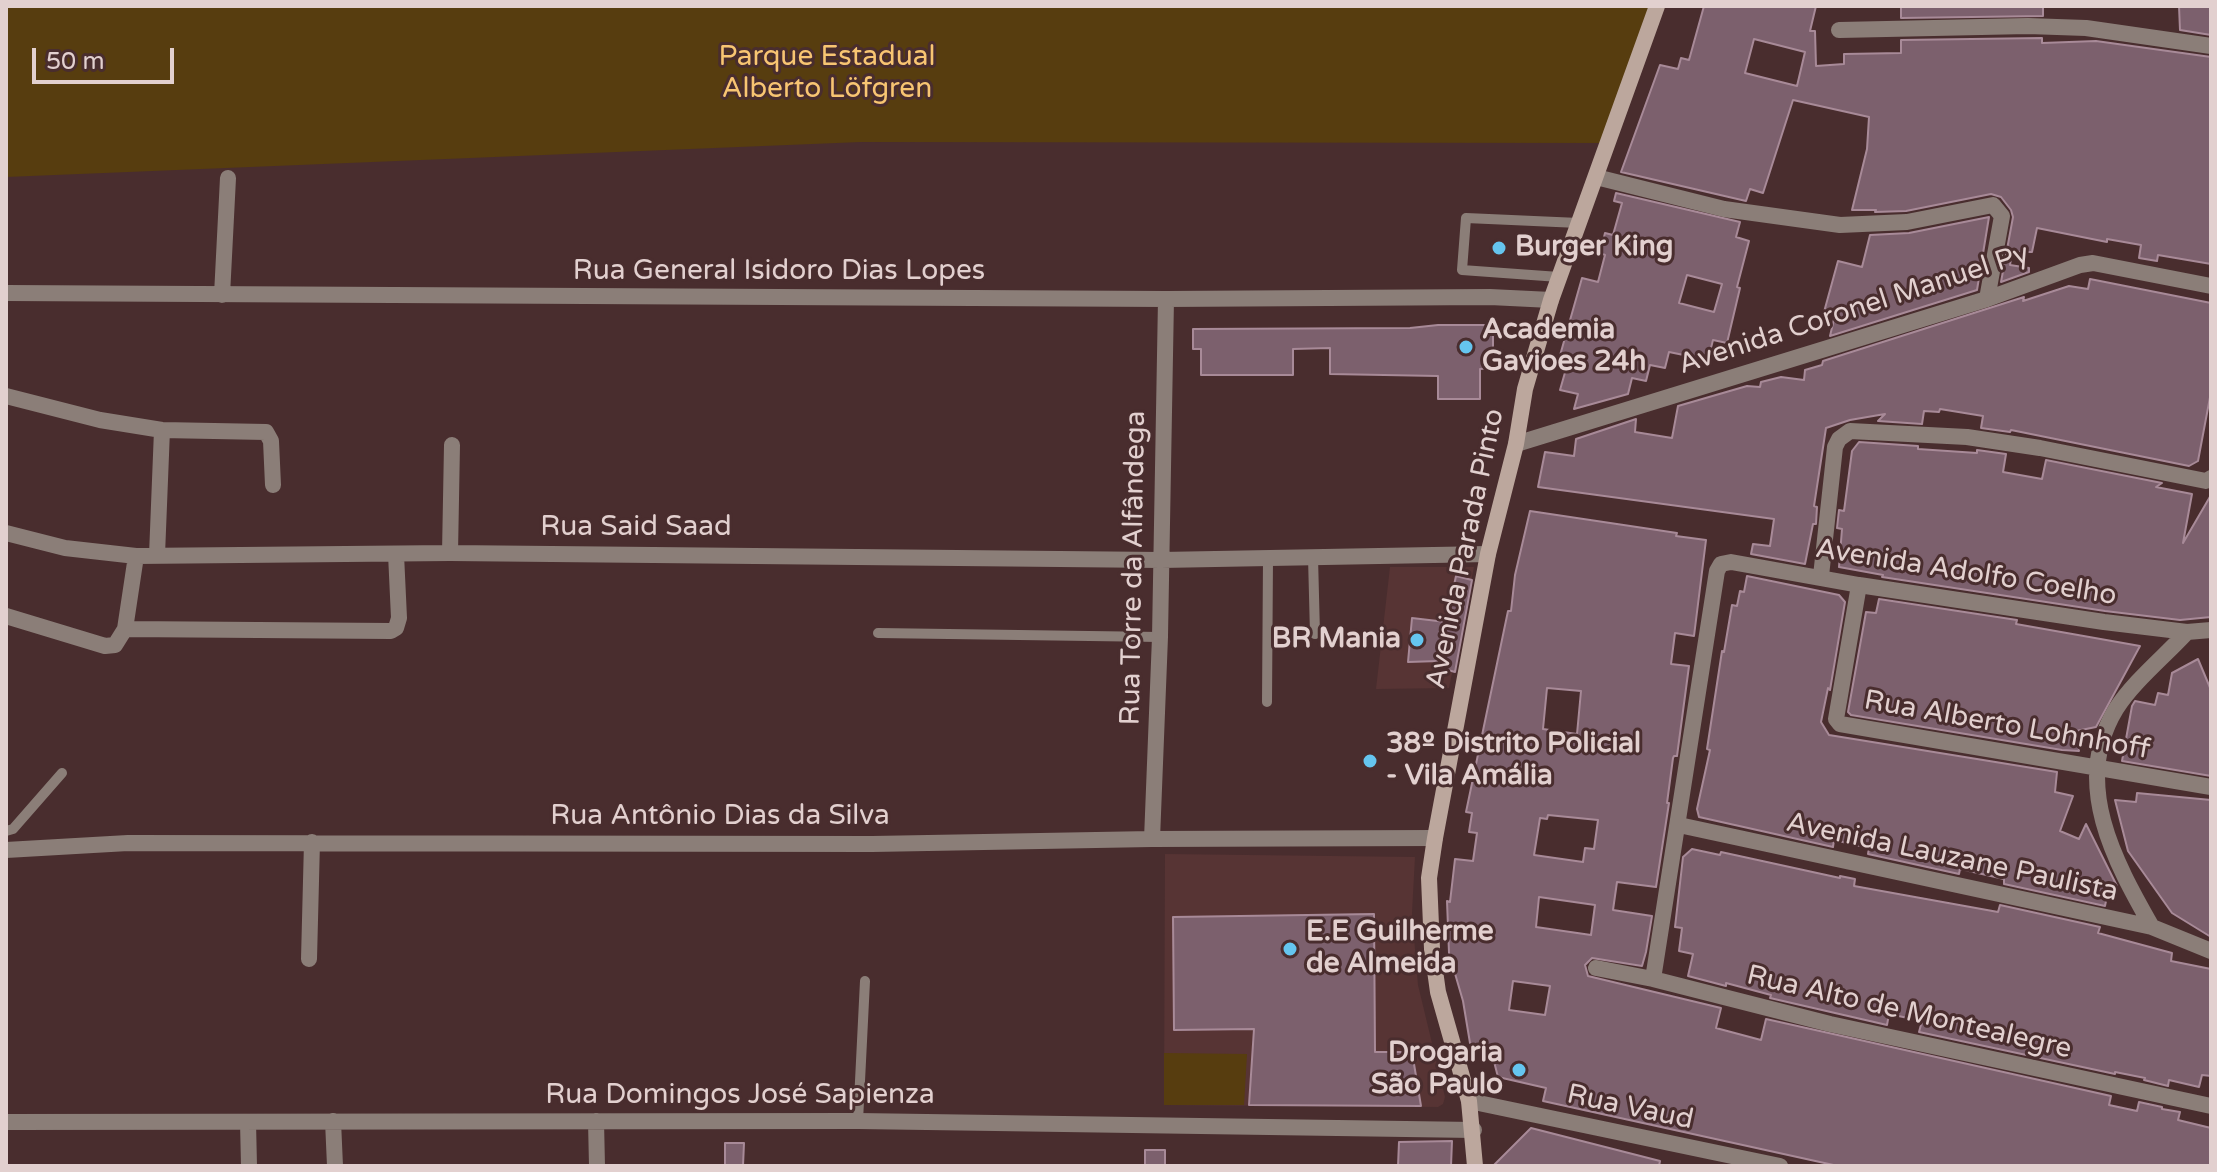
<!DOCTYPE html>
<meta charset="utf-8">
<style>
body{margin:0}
#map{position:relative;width:2217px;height:1172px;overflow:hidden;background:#492d2e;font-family:"Varela Round",sans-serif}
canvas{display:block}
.frame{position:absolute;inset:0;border:8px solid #e2d0cf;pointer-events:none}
.scale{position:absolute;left:32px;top:48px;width:142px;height:36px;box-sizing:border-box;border:4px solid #e2d0cf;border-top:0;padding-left:10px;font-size:24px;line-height:28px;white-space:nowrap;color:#e2d0cf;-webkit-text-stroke:6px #492d2e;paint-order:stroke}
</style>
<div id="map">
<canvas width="2217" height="1172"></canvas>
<div class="frame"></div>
<div class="scale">50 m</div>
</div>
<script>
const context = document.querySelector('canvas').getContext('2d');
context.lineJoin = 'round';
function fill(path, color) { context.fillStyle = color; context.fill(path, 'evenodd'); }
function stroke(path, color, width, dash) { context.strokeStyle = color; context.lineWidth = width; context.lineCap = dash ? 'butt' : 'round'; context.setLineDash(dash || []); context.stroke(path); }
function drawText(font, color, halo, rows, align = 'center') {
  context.font = font + ' "Varela Round",sans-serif'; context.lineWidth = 6; context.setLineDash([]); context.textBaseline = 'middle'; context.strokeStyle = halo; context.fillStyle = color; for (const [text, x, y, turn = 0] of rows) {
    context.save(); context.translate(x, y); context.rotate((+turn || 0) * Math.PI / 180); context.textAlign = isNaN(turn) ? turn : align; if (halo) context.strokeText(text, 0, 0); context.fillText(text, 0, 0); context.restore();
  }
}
fill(new Path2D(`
 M1390 567H1474L1449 688 1376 689Z
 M1165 854 1415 857 1412 913 1418 985 1445 1097 1443 1104 1438 1107 1164 1105Z`), '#573434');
fill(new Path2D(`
 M6 6H1649L1602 143 861 142 6 177Z
 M1164 1053 1247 1054 1244 1105H1164Z`), '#573d0f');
const building = new Path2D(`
 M1704 6H1816L1810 31H1815L1816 66 1844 64V54L1901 53V40L2042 38V43L2096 41 2211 57V264L2158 255 2157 261 2139 258 2141 245 2107 239V242L2037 228 2032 252H2012L2010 265 2029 268V272L2001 282 2013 217 2011 210 2001 197 1991 194 1906 211 1875 212 1876 210H1852L1867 149 1869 117 1793 100 1763 193 1750 189 1746 201 1621 172 1660 65 1678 69 1681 58 1689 60ZM1754 39 1805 52 1797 86 1745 73Z
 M1901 6H2043V16L1901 18Z
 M2179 6H2211V35L2180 30Z
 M1616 193 1740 222 1736 237 1749 241 1737 287 1740 288 1727 343 1713 340 1708 360 1669 352 1665 368 1650 365 1646 381 1632 378 1628 394 1574 409 1578 394 1560 390 1566 369 1557 366 1582 278 1598 282 1605 255 1600 253 1605 233 1613 235 1622 203 1614 201ZM1687 275 1722 284 1714 312 1679 303Z
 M1989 217 1977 290 1830 336 1835 315 1824 312 1838 261 1862 267 1870 235 1909 233Z
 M2090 279 2211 303V392L2198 461 2189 466 2011 430 2010 432 1981 428 1983 416 1940 409 1939 412 1924 411 1922 424 1878 421 1885 414 1850 420 1826 428 1814 506 1817 507 1816 524H1813L1805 564 1751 554 1753 544 1770 546 1774 519 1538 487 1545 452 1574 456 1576 439 1636 419 1635 432 1672 438 1678 406 1747 386 1760 387 1761 382 1781 377 1804 380 1805 370 1822 365 1823 361 2024 297 2023 301 2069 286 2088 289Z
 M1438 325H1493V368L1480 369V399H1438V376L1330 374V348L1293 349V375H1201V349H1193V329L1410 328Z
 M1859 442 1918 446V449L1977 453V450L2006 454 2003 472 2042 479 2046 460 2162 483 2156 487 2192 494 2183 543 2211 495V617L2180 620 2105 611 1882 577 1883 575 1839 567 1842 529 1837 528 1839 510 1844 511 1852 451Z
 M1530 511 1677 533 1676 536 1706 540 1694 636 1675 633 1671 664 1689 666 1677 756H1674L1673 758 1667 803H1669L1656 887 1617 882 1613 910 1652 916 1646 952 1642 966 1592 958 1585 965 1588 976 1721 1008 1716 1028 1761 1040 1766 1019 2111 1096 2109 1105 2137 1111 2139 1102 2162 1107V1109L2180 1112 2178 1120 2211 1128V1166H1838L1543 1101 1546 1088 1498 1077 1491 1050 1475 1047 1470 1043 1463 1001 1449 953 1447 901 1450 902 1455 859 1473 861 1477 833 1469 832 1472 813 1466 812 1508 611H1511L1515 575ZM1547 688 1581 691 1577 734 1543 729ZM1548 815 1598 820 1594 849 1585 848 1583 862 1534 855 1540 818 1547 819ZM1539 897 1595 905 1591 935 1536 927ZM1513 981 1550 986 1545 1015 1509 1010Z
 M1456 576 1472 580 1455 672 1437 667 1439 661 1408 662 1412 618 1446 622Z
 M1747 576 1839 595 1845 602 1830 690 1828 688 1821 722 1829 735 2057 772 2055 792 2073 796 2060 831 2079 839 2086 824 2117 886 2114 897 2107 896 2105 906 2004 884V879L1960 869 1959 874 1868 854 1869 848 1834 840 1833 847 1699 817 1697 809 1710 750 1707 749 1722 651 1724 652 1732 605 1737 606 1740 591 1744 592Z
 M1879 599 2017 620 2016 624 2140 646 2096 727 2076 731 2079 751 2062 750 1851 715 1848 712 1866 612 1876 613Z
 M2198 659 2211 690V776L2122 761 2132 706 2135 701 2155 705 2158 693 2168 695 2172 673Z
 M2137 793 2211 800V937L2172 913 2128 851 2115 800 2136 802Z
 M1692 849 1720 855 1721 852 1840 878V876L1855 879 1854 886 1998 912 2000 905 2100 927 2098 933 2172 953 2171 961 2211 969V1076L2202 1075 2199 1087 2169 1080 2168 1086 2144 1080 2145 1078 2115 1072V1074L1919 1032 1922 1021 1889 1014 1887 1025 1770 998 1771 995 1726 983V986L1688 976 1693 954 1679 951 1682 928 1675 927 1683 857Z
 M1374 914 1375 1052H1412L1421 1106 1249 1105 1254 1029 1174 1030 1173 917Z
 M1531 1128 1660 1161 1659 1166H1493Z
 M1452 1141 1451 1166H1398L1399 1142Z
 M725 1143H744L743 1166H725Z
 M1145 1150H1165V1166H1145Z`);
fill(building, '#7c606d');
stroke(building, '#a88a98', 2);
stroke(new Path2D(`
 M1559 277 1462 270 1466 218 1579 223
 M1313 557 1315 634
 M878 633 1160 637
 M1267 702 1268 559
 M6 831 13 829 62 773
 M858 1121 865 981`), '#8b7e78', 10);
stroke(new Path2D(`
 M1839 30 2028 26 2086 28 2211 46
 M1596 177 1724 209 1840 225 1907 222 1993 205 2002 216 1987 299
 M6 293 1166 299 1490 297 1551 300
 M222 295 228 178
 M6 396 100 420 162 430 266 432 271 441 273 485
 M1516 444 1987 299 2080 265 2093 263 2211 286
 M6 533 65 548 136 556 450 553 1161 560 1488 554
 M450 553 452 445
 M157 555 162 430
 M1821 576 1835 447 1839 439 1850 431 1967 437 2040 448 2206 481 2211 478
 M1859 585 1836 719 1840 724 2211 787
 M6 616 105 646 115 645 125 629 136 556
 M125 629 391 631 396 628 399 618 396 554
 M1679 825 2152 927 2211 951
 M1152 839 1160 637 1166 299
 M6 850 128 843 872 844 1152 839 1435 838
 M2152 927C2115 862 2071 783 2116 709 2133 682 2165 656 2187 632
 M309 959 312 842
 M1596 968 1653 979 1830 1024 2211 1106
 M1653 979 1717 571 1721 564 1731 562 1859 585 2104 622 2187 632 2211 630
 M1469 1101 1780 1166
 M333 1121 335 1166
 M596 1121 597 1166
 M6 1122 858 1121 1474 1130
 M248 1122 249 1166`), '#8b7e78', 16);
stroke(new Path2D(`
 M1475 1166 1469 1101 1438 992 1432 949 1429 878 1435 838 1488 554 1516 444 1525 389 1551 300 1657 6`), '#bca79d', 16);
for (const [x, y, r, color] of [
 [1499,248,8,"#65c5ef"],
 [1466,347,8,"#65c5ef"],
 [1417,640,8,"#65c5ef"],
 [1370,761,8,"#65c5ef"],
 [1290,949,8,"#65c5ef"],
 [1519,1070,8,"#65c5ef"]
]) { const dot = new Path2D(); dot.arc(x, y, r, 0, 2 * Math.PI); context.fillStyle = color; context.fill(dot); stroke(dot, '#492d2e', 3); }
drawText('28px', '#f8c572', '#492d2e', [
 ["Parque Estadual",827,58],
 ["Alberto Löfgren",827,90]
]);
drawText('bold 28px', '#e2d0cf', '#492d2e', [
 ["Burger King",1515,248],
 ["Academia",1482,331],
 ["Gavioes 24h",1482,363],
 ["BR Mania",1401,640,"right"],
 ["38º Distrito Policial",1386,745],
 ["- Vila Amália",1386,777],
 ["E.E Guilherme",1306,933],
 ["de Almeida",1306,965],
 ["Drogaria",1503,1054,"right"],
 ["São Paulo",1503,1086,"right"]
], 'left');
drawText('28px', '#e2d0cf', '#492d2e', [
 ["Rua General Isidoro Dias Lopes",779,272],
 ["Avenida Coronel Manuel Py",1854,310,-18],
 ["Rua Said Saad",636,528],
 ["Avenida Parada Pinto",1466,549,-78],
 ["Rua Torre da Alfândega",1134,568,-89],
 ["Avenida Adolfo Coelho",1966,573,9],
 ["Rua Alberto Lohnhoff",2007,726,10],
 ["Rua Antônio Dias da Silva",720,817],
 ["Avenida Lauzane Paulista",1952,858,12],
 ["Rua Alto de Montealegre",1909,1013,13],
 ["Rua Domingos José Sapienza",740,1096],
 ["Rua Vaud",1630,1108,12]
]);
</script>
